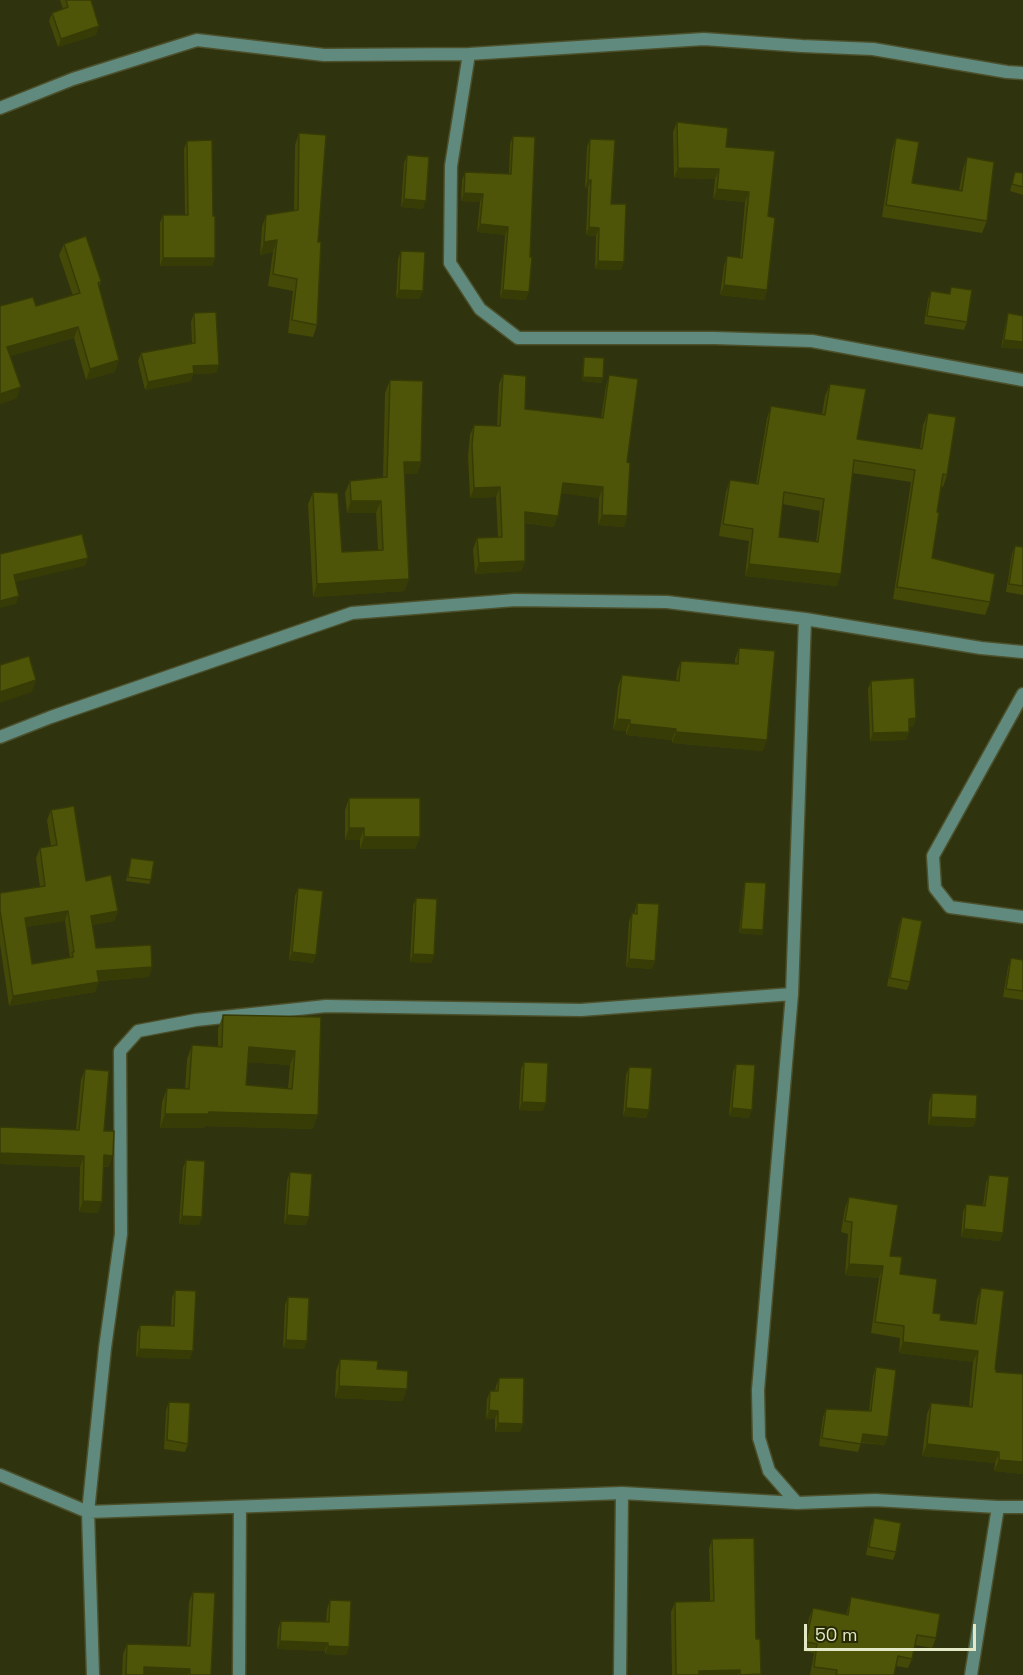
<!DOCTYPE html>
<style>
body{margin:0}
#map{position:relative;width:1023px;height:1675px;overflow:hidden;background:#2f330e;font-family:"Space Grotesk",sans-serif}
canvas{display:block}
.scale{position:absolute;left:804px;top:1624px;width:172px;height:27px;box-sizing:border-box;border:3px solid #e3e9c6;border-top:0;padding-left:8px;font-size:18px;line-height:21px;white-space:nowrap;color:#e3e9c6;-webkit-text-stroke:4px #262904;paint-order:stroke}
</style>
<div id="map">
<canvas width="1023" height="1675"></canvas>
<div class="scale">50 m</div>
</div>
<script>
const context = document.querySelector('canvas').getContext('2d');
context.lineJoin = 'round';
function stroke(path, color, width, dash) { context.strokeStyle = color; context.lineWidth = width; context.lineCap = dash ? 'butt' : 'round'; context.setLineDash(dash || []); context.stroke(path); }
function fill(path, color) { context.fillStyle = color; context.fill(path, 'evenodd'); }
const minor = new Path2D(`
 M469 54 451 166 450 263 480 309 518 338H714L812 341 1023 380
 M0 108 73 79 197 40 324 55 469 54 704 39 802 46 873 49 1007 72 1023 73
 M1023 694 933 856 935 888 950 907 1023 917
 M0 737 51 717 352 613 515 600 667 602 805 619 981 648 1023 652
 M0 1475 88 1512 622 1493 797 1503 875 1500 998 1507H1023
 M797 1503 769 1471 759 1438 758 1390 792 994 805 619
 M93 1675 88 1512 105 1348 121 1234 120 1051 138 1031 196 1020 326 1006 581 1010 792 994
 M239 1675 240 1507
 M620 1675 622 1493
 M971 1675 998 1507`);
stroke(minor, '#4c502b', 15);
stroke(minor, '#608a7e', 12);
fill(new Path2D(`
 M60 0H91L96 35 58 47 49 21 52 13 63 9Z
 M677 122 726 147 768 216 767 290 764 300 720 295 724 266 727 256 740 258 745 202 713 199 715 179 674 178 673 132Z
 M299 133 318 242 317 325 313 337 288 333 293 291 268 286 273 252 260 255 262 227 266 215 294 211 295 145Z
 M513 136 526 300 500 298 505 235 477 232 480 202 461 201 462 180 465 172 509 174 510 144Z
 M896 138 912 183 959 190 963 169 967 157 987 221 982 233 882 217 892 150Z
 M590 139 611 204 624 262 621 270 595 269 596 236 586 235 588 188H585L587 147Z
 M187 141 213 216 215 258 212 266H160V223L163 215H185L184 149Z
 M407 155 423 209 401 207 404 163Z
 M1015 172 1023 173V195L1010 191Z
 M64 244 101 281 99 287 115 372 86 380 74 338 10 356 17 398 0 404V306H36L73 296 59 255Z
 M401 251 420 299 396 298 398 259Z
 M951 287 967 322 964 330 924 324 928 299 931 291 949 294Z
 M194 313 219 365 216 373 193 374 191 381 145 390 138 361 141 353 192 343 191 322Z
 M1008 313 1023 316 1001 348 1006 321Z
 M584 357 603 378 601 383 582 381 583 361Z
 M503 374 525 409 601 418 606 386 609 375 627 462V516L624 527 598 525 599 498 561 493 554 527 525 523V561L521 571 475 574 473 549 477 538 498 537 496 497 470 498 468 456 470 435 474 425 497 426 499 384Z
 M390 380 421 462 417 474H404L409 579 404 591 313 597 308 504 313 492 342 552 378 551 376 513H347L345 493 350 481 383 477 385 393Z
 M830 384 857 439 920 449 923 425 928 413 947 475 943 487 941 486 937 512 932 558 990 602 985 615 893 599 911 482 852 473 837 586 745 576 749 541 719 536 726 492 730 480 756 484 767 418 771 406 822 414 825 396ZM782 504 820 511 816 542 779 537Z
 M1015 546 1023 547V595L1006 592 1012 554Z
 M739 648 763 751 672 743V740L626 735V731L613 730 618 686 622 675 676 681 677 671 681 661 735 664V659Z
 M871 681 916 718 913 727H909V732L906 740 870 741 868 689Z
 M349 798 420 837 415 849H360V840H345V810Z
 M51 810 86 881 118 911 114 921 92 925 96 948 152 967 149 977 99 981 95 992 9 1006 0 944V893L40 887 36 858 40 848 51 846 47 820ZM65 921 70 958 32 964 26 927Z
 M131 858 151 880 149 884 126 881Z
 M745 882 763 930 762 935 739 933 744 886Z
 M298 888 316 955 313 963 289 960 295 896Z
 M416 898 434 955 431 963 410 962 413 906Z
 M637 903 655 961 652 969 626 967 629 922 632 913 634 914Z
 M902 917 910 982 907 990 887 986 899 925Z
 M1011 958 1023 960V1000L1003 997 1008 967Z
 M223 1015 321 1017 313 1129 205 1126 204 1128H160L162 1102 167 1088 185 1089 187 1059 192 1045 218 1046V1029ZM248 1062 290 1065 288 1088 246 1085Z
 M524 1062 543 1111 519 1110 521 1070Z
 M736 1064 749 1118 729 1116 733 1072Z
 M629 1067 649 1110 646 1118 623 1116 626 1075Z
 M85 1069 104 1131 109 1167H103L98 1213 79 1212 80 1167 0 1164V1127L76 1130 81 1080Z
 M932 1093 976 1119 973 1127 928 1125 929 1102Z
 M186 1160 202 1217 199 1225 179 1224 183 1168Z
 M290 1172 306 1225 284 1224 287 1181Z
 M989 1175 1003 1233 1000 1241 961 1237 963 1212 966 1204 983 1206 986 1183Z
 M849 1197 890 1256 900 1274 933 1313 940 1320 974 1324 977 1299 981 1288 995 1369 1023 1474 994 1471 995 1463 922 1456 927 1414 931 1403 969 1406 973 1362 899 1353 900 1338 871 1333 879 1278 845 1275 848 1234 841 1232 845 1208Z
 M175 1290 190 1359 136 1357 137 1333 140 1325 171 1326 172 1298Z
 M288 1297 307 1341 304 1349 283 1348 285 1305Z
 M340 1359 377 1369 403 1401 335 1398 336 1371Z
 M876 1367 885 1445 861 1443 858 1452 819 1446 823 1417 826 1409 869 1411 873 1376Z
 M499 1378 523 1424 520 1432H495V1419H486L487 1399 490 1391H495L496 1386Z
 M169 1402 188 1444 185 1452 164 1449 166 1410Z
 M874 1518 896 1552 893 1560 866 1555 871 1527Z
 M712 1539 756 1639 761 1675H672L671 1612 675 1602 710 1601 709 1549Z
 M193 1592 211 1675H122L123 1654 127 1644 187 1646 189 1602Z
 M851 1597 936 1638 932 1648 915 1645 912 1659 908 1668 896 1666 894 1675H810L814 1653 803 1651 809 1618 813 1608 846 1615Z
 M330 1600 349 1647 346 1655 325 1654V1651L277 1649 278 1629 281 1621 326 1622 327 1609Z`), '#444907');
fill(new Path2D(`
 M99 26 96 35 58 47 61 39Z
 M678 168 719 169 715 179 674 178Z
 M588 180H591L588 188H585Z
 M717 189 749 192 745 202 713 199Z
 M464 193 483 194 480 202 461 201Z
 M404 199 426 201 423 209 401 207Z
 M480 224 508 227 505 235 477 232Z
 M589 227 599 228 596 236 586 235Z
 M277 240 273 252 260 255 264 242Z
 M163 258H215L212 266H160Z
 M598 261 624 262 621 270 595 269Z
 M724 285 767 290 764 300 720 295Z
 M399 290 423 291 420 299 396 298Z
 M503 290 529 292 526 300 500 298Z
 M78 327 74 338 3 358 7 347Z
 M1004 340 1023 342V349L1001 348Z
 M119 360 115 372 86 380 90 369Z
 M219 365 216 373 193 374 191 381 145 390 148 382 193 366Z
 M583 377 603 378 601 383 582 381Z
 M21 387 17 398 0 404V394Z
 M404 462H421L417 474H400Z
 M563 483 603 487 599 498 559 493Z
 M500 487 496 497 470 498 474 488Z
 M351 501H381L376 513H347Z
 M525 512 558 516 554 527 521 522Z
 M602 515 627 516 624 527 598 525Z
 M88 558 85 566 11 583 14 575Z
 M525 561 521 571 475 574 479 563Z
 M749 564 841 574 837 586 745 576Z
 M409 579 404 591 313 597 317 584Z
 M19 596 16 604 0 608V601Z
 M36 680 32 692 0 703V692Z
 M916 718 913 727H906L909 719Z
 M617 719 630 720 626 731 613 730Z
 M630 724 676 729 672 740 626 735Z
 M676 732 767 740 763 751 672 743Z
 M909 732 906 740 870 741 873 733Z
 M349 828H364L360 840H345Z
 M364 837H420L415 849H360Z
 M68 911 65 921 21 928 25 918Z
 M118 911 114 921 87 926 91 916Z
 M741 929 763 930 762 935 739 933Z
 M292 952 316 955 313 963 289 960Z
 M413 954 434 955 431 963 410 962Z
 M629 959 655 961 652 969 626 967Z
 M152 967 149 977 94 981 97 971Z
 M99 982 95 992 9 1006 13 996Z
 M249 1047 295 1051 290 1065 244 1062Z
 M522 1102 546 1103 543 1111 519 1110Z
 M626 1108 649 1110 646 1118 623 1116Z
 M732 1108 752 1110 749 1118 729 1116Z
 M209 1112 318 1115 313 1129 205 1126 204 1128H160L165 1114Z
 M931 1117 976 1119 973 1127 928 1125Z
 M0 1153 84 1156 80 1167 0 1164Z
 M104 1155 113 1156 109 1167 100 1166Z
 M83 1201 102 1202 98 1213 79 1212Z
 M287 1215 309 1217 306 1225 284 1224Z
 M182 1216 202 1217 199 1225 179 1224Z
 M964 1229 1003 1233 1000 1241 961 1237Z
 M849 1264 883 1266 879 1278 845 1275Z
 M286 1340 307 1341 304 1349 283 1348Z
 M903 1342 978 1351 973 1362 899 1353Z
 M139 1349 193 1351 190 1359 136 1357Z
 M339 1386 407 1389 403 1401 335 1398Z
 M489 1410 498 1411 495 1419H486Z
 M498 1423 523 1424 520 1432H495Z
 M863 1434 888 1437 885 1445 860 1442Z
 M927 1444 999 1452 995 1463 922 1456Z
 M999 1460 1023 1462V1474L994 1471Z
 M280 1641 328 1643 325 1651 277 1649Z
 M328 1646 349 1647 346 1655 325 1654Z
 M144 1667 190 1669 188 1675H141Z
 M740 1670 738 1675H698L699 1671Z`), '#373c06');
const building = new Path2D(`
 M66 0H91L99 26 61 39 52 13 68 7Z
 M677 122 728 128 726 147 775 151 768 216 775 218 767 290 724 285 727 256 742 258 749 192 717 189 719 169 678 168Z
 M299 133 326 135 318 242H321L317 325 292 320 297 279 273 274 277 240 264 242 266 215 298 210Z
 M513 136 535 137 530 257H532L529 292 503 290 508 227 480 224 483 194 464 193 465 172 511 174Z
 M896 138 919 142 912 183 962 191 967 157 994 162 987 221 886 205Z
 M590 139 615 140 611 204H626L624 262 598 261 599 228 589 227 591 180H588Z
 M212 140 213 216H215V258H163V215H188L187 141Z
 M407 155 429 157 426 201 404 199Z
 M1015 172 1023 173V187L1012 184Z
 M86 236 101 281 98 283 119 360 90 369 78 327 7 347 21 387 0 394V306L33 297 36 306 80 293 64 244Z
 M401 251 425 252 423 291 399 290Z
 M951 287 972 290 967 322 927 316 931 291 950 294Z
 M216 312 219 365 193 366 194 373 148 382 141 353 195 343 194 313Z
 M1008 313 1023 316V342L1004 340Z
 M584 357 604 358 603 378 583 377Z
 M503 374 526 376 525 409 603 418 609 375 638 379 627 462 630 463 627 516 602 515 603 487 563 483 558 516 525 512V561L479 563 477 538 502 537 500 487 474 488 472 445 474 425 500 426Z
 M390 380 423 381 421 462H404L409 579 317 584 313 492 338 493 342 552 383 550 381 501H351L350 481 387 477Z
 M830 384 866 389 857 439 922 449 928 413 956 417 947 475 943 474 937 512 939 513 932 558 995 574 990 602 897 587 915 470 854 460 841 574 749 564 753 529 723 524 730 480 758 484 771 406 825 415ZM784 492 824 499 818 542 779 537Z
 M82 534 88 558 14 575 19 596 0 601V554Z
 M1015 546 1023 547V586L1009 584Z
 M739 648 775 651 767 740 676 732V729L630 724V720L617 719 622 675 679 681 681 661 738 664Z
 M29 656 36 680 0 692V665Z
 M914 678 916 718 909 719V732L873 733 871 681Z
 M349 798H420V837H364V828H349Z
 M74 806 86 881 111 875 118 911 91 916 96 948 151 945 152 967 97 971 99 982 13 996 0 910V893L45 886 40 848 57 845 51 810ZM68 911 74 952H72L73 957 32 964 25 918Z
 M131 858 154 861 151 880 128 877Z
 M745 882 766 883 763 930 741 929Z
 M298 888 323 891 316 955 292 952Z
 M416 898 437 899 434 955 413 954Z
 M637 903 659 904 655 961 629 959 632 913 637 914Z
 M902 917 922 921 910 982 890 978Z
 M1011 958 1023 960V991L1006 989Z
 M223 1015 321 1017 318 1115 209 1112V1114H165L167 1088 189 1089 192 1045 222 1047ZM249 1047 295 1051 292 1089 246 1085Z
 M524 1062 548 1063 546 1103 522 1102Z
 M736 1064 755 1065 752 1110 732 1108Z
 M629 1067 652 1068 649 1110 626 1108Z
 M85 1069 109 1071 104 1131H114L113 1156 104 1155 102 1202 83 1201 84 1156 0 1153V1127L79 1130Z
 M932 1093 977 1095 976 1119 931 1117Z
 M186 1160 205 1161 202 1217 182 1216Z
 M290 1172 312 1174 309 1217 287 1215Z
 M989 1175 1009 1177 1003 1233 964 1229 966 1204 985 1206Z
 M849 1197 898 1205 890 1256 902 1257 900 1274 937 1279 933 1313 941 1314 940 1320 976 1324 981 1288 1004 1291 995 1369H996V1372L1023 1374V1462L999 1460V1452L927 1444 931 1403 972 1407 978 1351 903 1342 904 1326 875 1322 883 1266 849 1264 852 1222 845 1221Z
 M175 1290 196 1291 193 1351 139 1349 140 1325 174 1326Z
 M288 1297 309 1298 307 1341 286 1340Z
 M340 1359 378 1361 377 1369 408 1371 407 1389 339 1386Z
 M876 1367 896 1370 888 1437 863 1434 861 1444 822 1438 826 1409 871 1411Z
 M499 1378H524L523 1424 498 1423V1411L489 1410 490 1391H498Z
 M169 1402 190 1403 188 1444 167 1440Z
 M874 1518 901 1523 896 1552 869 1547Z
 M754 1538 756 1639H760L761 1674 740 1675V1670L699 1671V1675H676L675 1602 714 1601 712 1539Z
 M193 1592 215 1593 211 1675H190V1669L144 1667V1675H126L127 1644 190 1646Z
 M851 1597 940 1614 936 1638 917 1635 912 1659 898 1656 894 1675H836L837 1670 814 1667 817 1644 806 1642 813 1608 848 1615Z
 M330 1600 351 1601 349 1647 328 1646V1643L280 1641 281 1621 329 1622Z`);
fill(building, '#4f5508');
stroke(building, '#373c06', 1.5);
</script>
